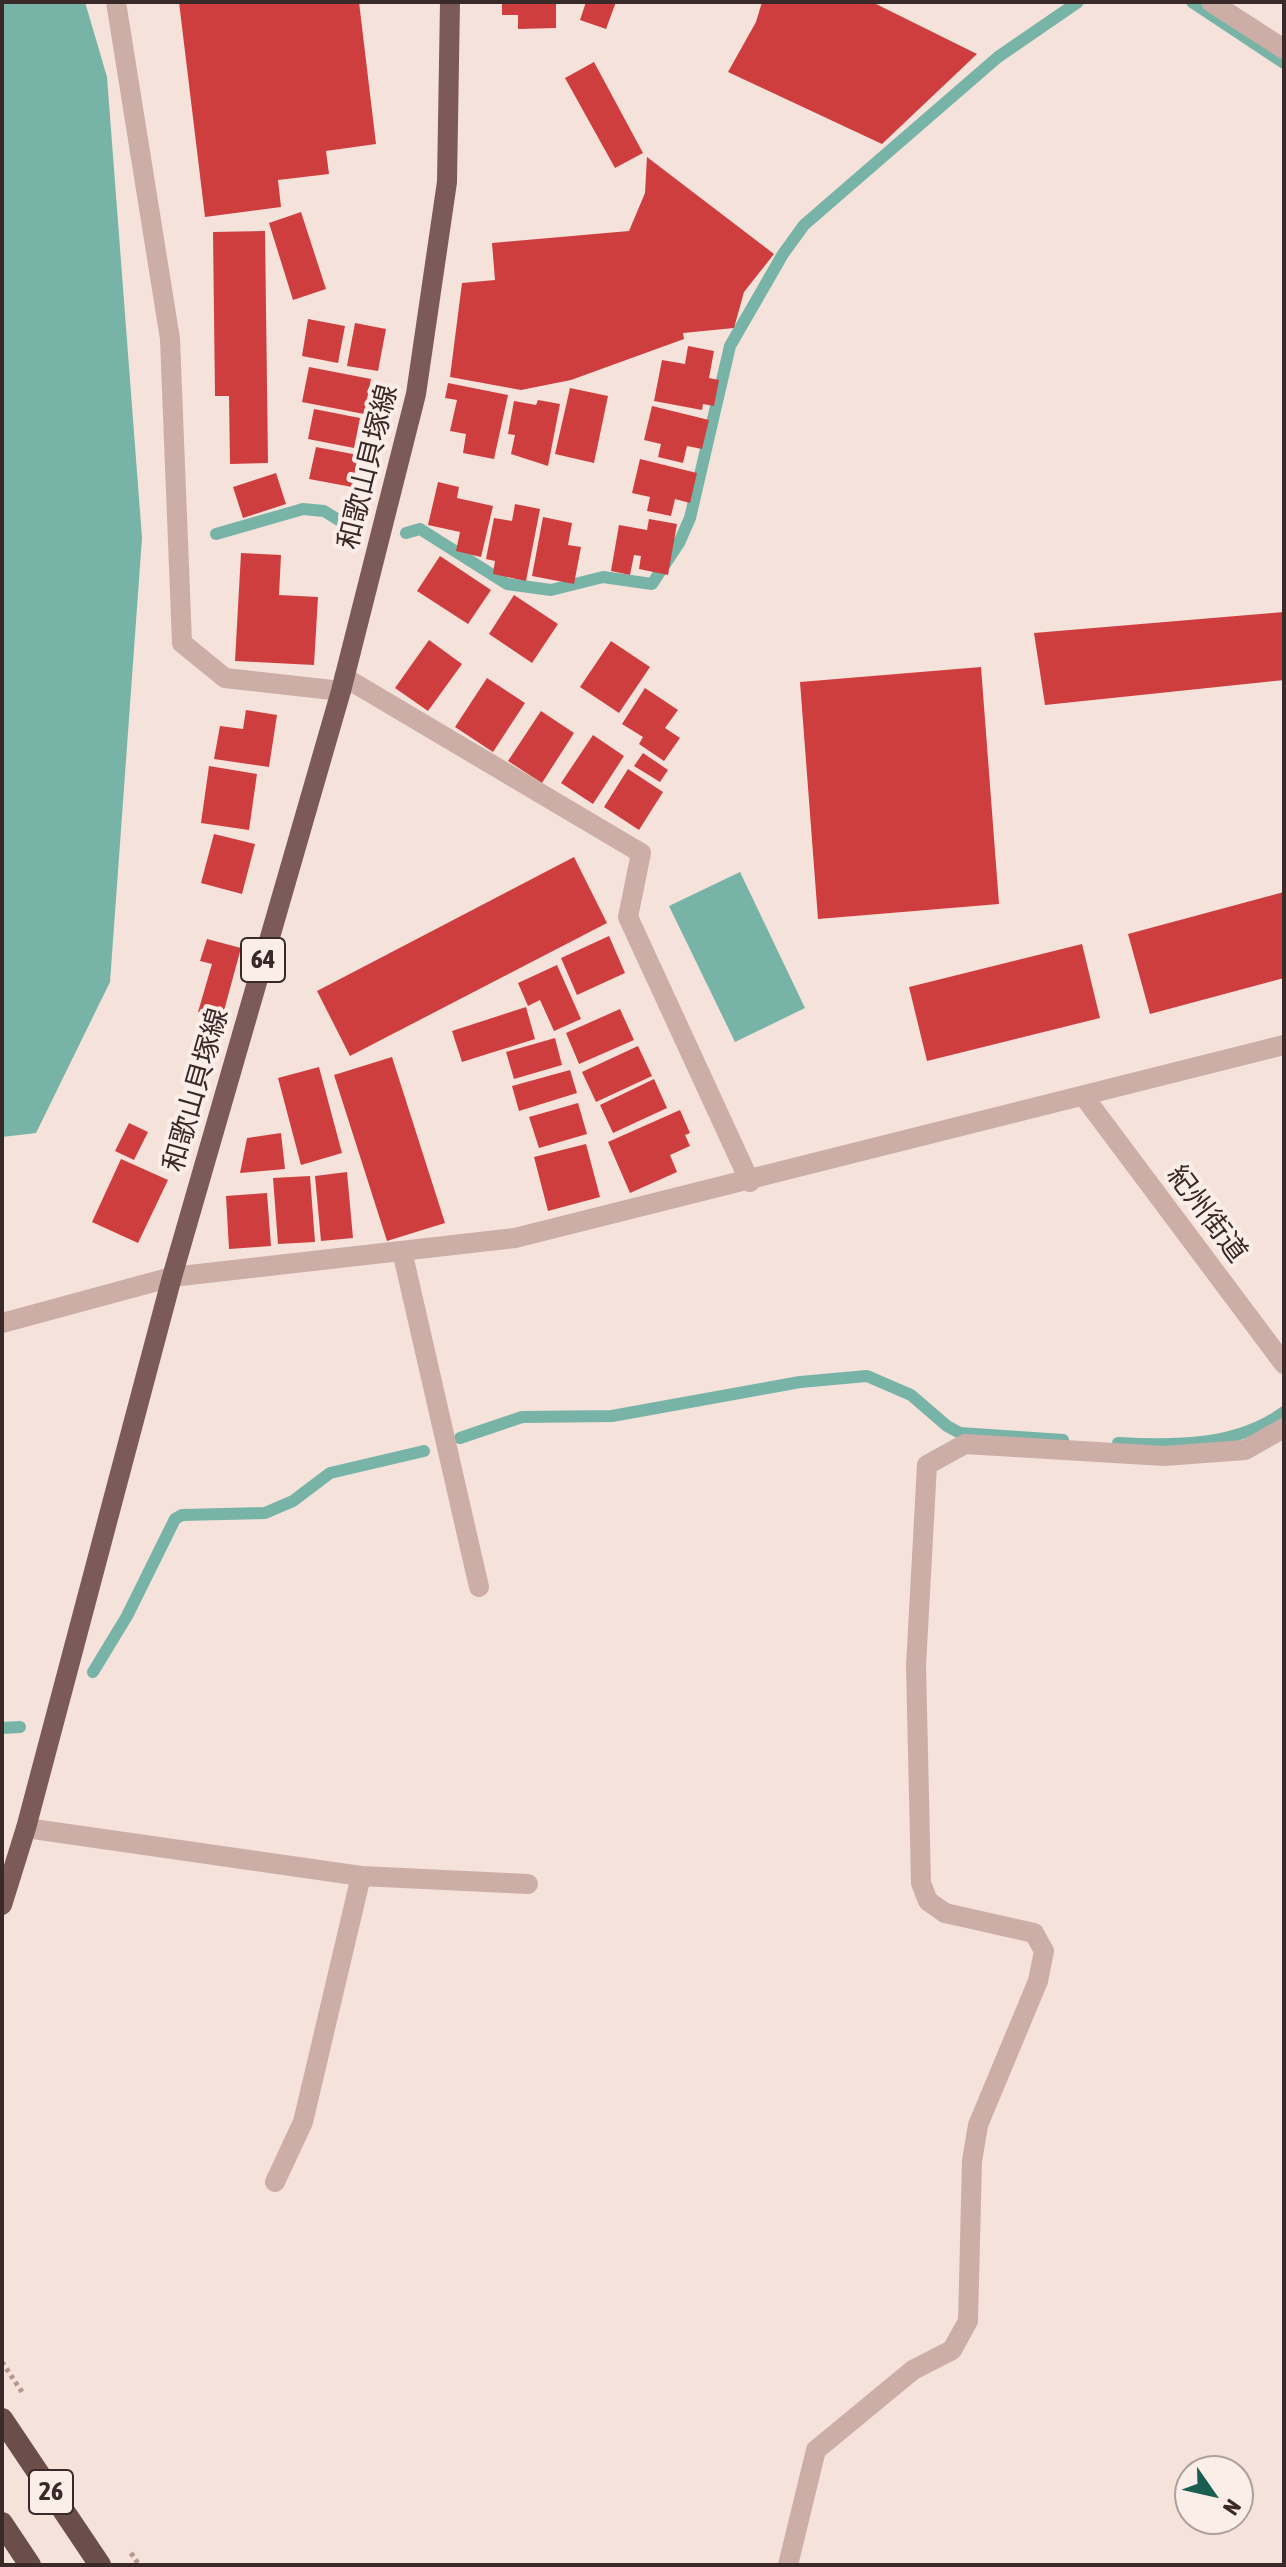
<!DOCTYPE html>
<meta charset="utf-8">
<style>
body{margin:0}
#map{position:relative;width:1286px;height:2567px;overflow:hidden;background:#f4e2db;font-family:"Asap Condensed",sans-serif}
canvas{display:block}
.frame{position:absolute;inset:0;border:4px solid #392928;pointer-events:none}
.north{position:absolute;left:1174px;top:2455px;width:80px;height:80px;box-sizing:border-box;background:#fbeee8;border:2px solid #ad9f9b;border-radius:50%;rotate:124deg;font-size:22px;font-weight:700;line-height:32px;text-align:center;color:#392928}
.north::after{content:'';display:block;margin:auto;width:28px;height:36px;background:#195e51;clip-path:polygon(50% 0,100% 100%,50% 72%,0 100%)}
</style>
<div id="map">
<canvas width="1286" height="2567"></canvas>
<div class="frame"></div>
<div class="north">N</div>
</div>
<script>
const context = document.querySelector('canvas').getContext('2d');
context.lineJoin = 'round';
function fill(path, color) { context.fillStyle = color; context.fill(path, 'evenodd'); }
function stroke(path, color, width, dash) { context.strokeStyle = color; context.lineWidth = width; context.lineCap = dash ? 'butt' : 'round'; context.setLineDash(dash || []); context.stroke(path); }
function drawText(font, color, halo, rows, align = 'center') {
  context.font = font + ' "Asap Condensed","Noto Sans JP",sans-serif'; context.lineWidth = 8; context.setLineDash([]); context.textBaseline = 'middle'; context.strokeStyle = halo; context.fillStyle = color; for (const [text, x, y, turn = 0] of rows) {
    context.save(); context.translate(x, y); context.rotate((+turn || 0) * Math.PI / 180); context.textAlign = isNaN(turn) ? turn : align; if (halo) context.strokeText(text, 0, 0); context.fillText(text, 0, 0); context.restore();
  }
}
fill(new Path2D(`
 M2 2H85L107 77 142 538 110 982 36 1133 2 1137Z
 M740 872 805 1008 735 1042 669 906Z`), '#78b3a7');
stroke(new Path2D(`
 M1192 2 1284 63
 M406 533 420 529 507 584 551 590 603 577 652 584 679 543 690 518 730 346 783 254 804 225 998 57 1078 2
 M216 534 303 509 324 511 350 527
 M460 1438 522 1417 612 1416 800 1382 867 1376 911 1395 947 1426 960 1433 1063 1440
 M1118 1443C1174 1446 1236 1447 1284 1412
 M93 1672 127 1616 175 1519 182 1515 265 1513 293 1501 330 1473 424 1451
 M2 1728 20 1727`), '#78b3a7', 12);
fill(new Path2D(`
 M179 2H359L376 144 326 151 329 174 278 180 281 207 205 217Z
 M502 2H556V28L518 29V15H502Z
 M586 2H616L606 29 580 20Z
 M762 2H872L977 54 882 144 728 72 756 22Z
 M594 62 643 153 615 168 565 78Z
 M647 157 774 254 744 292 734 328 683 333 684 339 571 380 521 390 450 377 462 283 495 280 492 243 629 231 645 193Z
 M301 212 326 289 293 300 269 223Z
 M265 231 268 463 230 464 229 396H215L213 232Z
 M308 319 345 326 338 363 302 356Z
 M355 323 386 329 378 371 347 366Z
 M688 346 714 351 709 378 719 380 714 406 703 404 702 410 654 401 662 360 685 364Z
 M309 367 371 379 364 414 302 402Z
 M448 383 508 395 494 459 463 453 466 434 450 431 457 400 445 398Z
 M570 388 608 396 594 463 555 454Z
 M538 400 560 404 548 466 511 454 515 435 508 434 514 401 536 405Z
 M652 406 709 420 702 449 687 446 683 463 658 457 661 444 644 440Z
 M314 409 360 418 354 448 308 439Z
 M316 447 358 455 352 487 309 479Z
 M640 459 697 473 690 503 675 499 671 516 647 511 650 497 632 493Z
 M276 473 286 504 243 518 233 487Z
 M438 482 459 487 457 498 493 506 481 557 456 551 460 532 428 525Z
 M515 504 540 509 526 581 493 574 495 561 486 559 494 518 512 521Z
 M543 517 572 523 568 545 581 547 574 584 532 576Z
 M649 519 677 524 668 575 639 569 641 556 634 555 630 575 611 571 619 525 647 530Z
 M241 553 281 555 279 595 318 597 314 665 235 661Z
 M440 556 491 590 468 624 417 591Z
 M514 595 558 624 532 663 489 634Z
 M1284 612V680L1045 705 1034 633Z
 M429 640 462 664 428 711 395 688Z
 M611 641 650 667 619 713 580 687Z
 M981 667 999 904 818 919 800 682Z
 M487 678 525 703 493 752 455 727Z
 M645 688 678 710 665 728 680 738 664 761 639 744 643 737 622 724Z
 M246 710 277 715 269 767 214 759 220 726 243 729Z
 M541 711 574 733 542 783 508 761Z
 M593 735 624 756 593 804 561 783Z
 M643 753 668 770 660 782 634 766Z
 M209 766 257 774 249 830 201 823Z
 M628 769 663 792 639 830 604 807Z
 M214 834 255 844 242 894 201 883Z
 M574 857 607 923 350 1056 317 991Z
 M1284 892V978L1150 1014 1128 934Z
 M609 936 625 973 577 995 561 958Z
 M207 939 241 948 222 1018 198 1012 212 964 200 961Z
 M1082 944 1100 1018 927 1061 909 987Z
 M557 965 581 1019 554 1031 540 1000 528 1006 518 983Z
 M526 1007 535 1039 462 1062 452 1031Z
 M620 1009 634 1040 579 1064 566 1033Z
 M555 1038 562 1065 514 1079 506 1052Z
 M638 1046 652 1076 596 1102 582 1072Z
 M392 1057 445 1223 387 1241 334 1075Z
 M319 1067 342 1153 301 1165 278 1078Z
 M570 1070 577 1093 519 1111 512 1086Z
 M654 1079 667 1108 613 1133 600 1105Z
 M578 1103 587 1134 539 1148 529 1117Z
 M680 1110 690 1133 685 1135 690 1146 670 1155 677 1172 630 1193 608 1142Z
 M129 1123 148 1132 134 1160 115 1151Z
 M281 1133 285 1169 240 1173 247 1138Z
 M586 1144 600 1197 548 1211 534 1157Z
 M121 1159 168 1180 138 1243 92 1222Z
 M347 1172 353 1238 321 1241 315 1176Z
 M310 1176 315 1242 278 1244 273 1178Z
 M267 1193 271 1246 229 1249 226 1196Z`), '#cf3e3f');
stroke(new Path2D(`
 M2 2362 24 2395
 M131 2553 139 2565`), '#b99790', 5, [4, 4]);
stroke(new Path2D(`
 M116 2 170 339 182 643 225 678 341 691
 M1211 2 1284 49
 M344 677 641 853 628 917 750 1182
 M1085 1098 1284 1364
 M402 1251 479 1587
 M172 1277 515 1238 1284 1045
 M26 1828 361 1876 528 1884
 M275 2182 303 2122 361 1876
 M788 2565 816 2450 913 2370 952 2350 968 2321 972 2161 978 2125 1038 1981 1044 1951 1034 1933 945 1913 928 1901 921 1883 916 1666 927 1465 965 1444 1164 1456 1245 1450 1284 1428`), '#cdaea6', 20);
stroke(new Path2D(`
 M2 1323 172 1277`), '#cdaea6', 20);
stroke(new Path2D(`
 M2 1905 26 1828 172 1277 341 691 416 394 447 182 450 2`), '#7c5a57', 20);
stroke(new Path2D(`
 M2 2419 100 2565
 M2 2523 30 2565`), '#6b4d4a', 22);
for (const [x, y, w] of [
 [263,960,44],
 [51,2492,44]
]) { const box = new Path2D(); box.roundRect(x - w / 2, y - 22, w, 44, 6); context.fillStyle = '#fbeee8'; context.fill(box); stroke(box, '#392928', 2); }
drawText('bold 26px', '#392928', null, [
 ["64",263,960],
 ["26",51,2492]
]);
drawText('28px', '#392928', '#fbeee8', [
 ["和歌山貝塚線",368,467,-76],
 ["和歌山貝塚線",196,1090,-74],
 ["紀州街道",1207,1214,53]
]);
</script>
